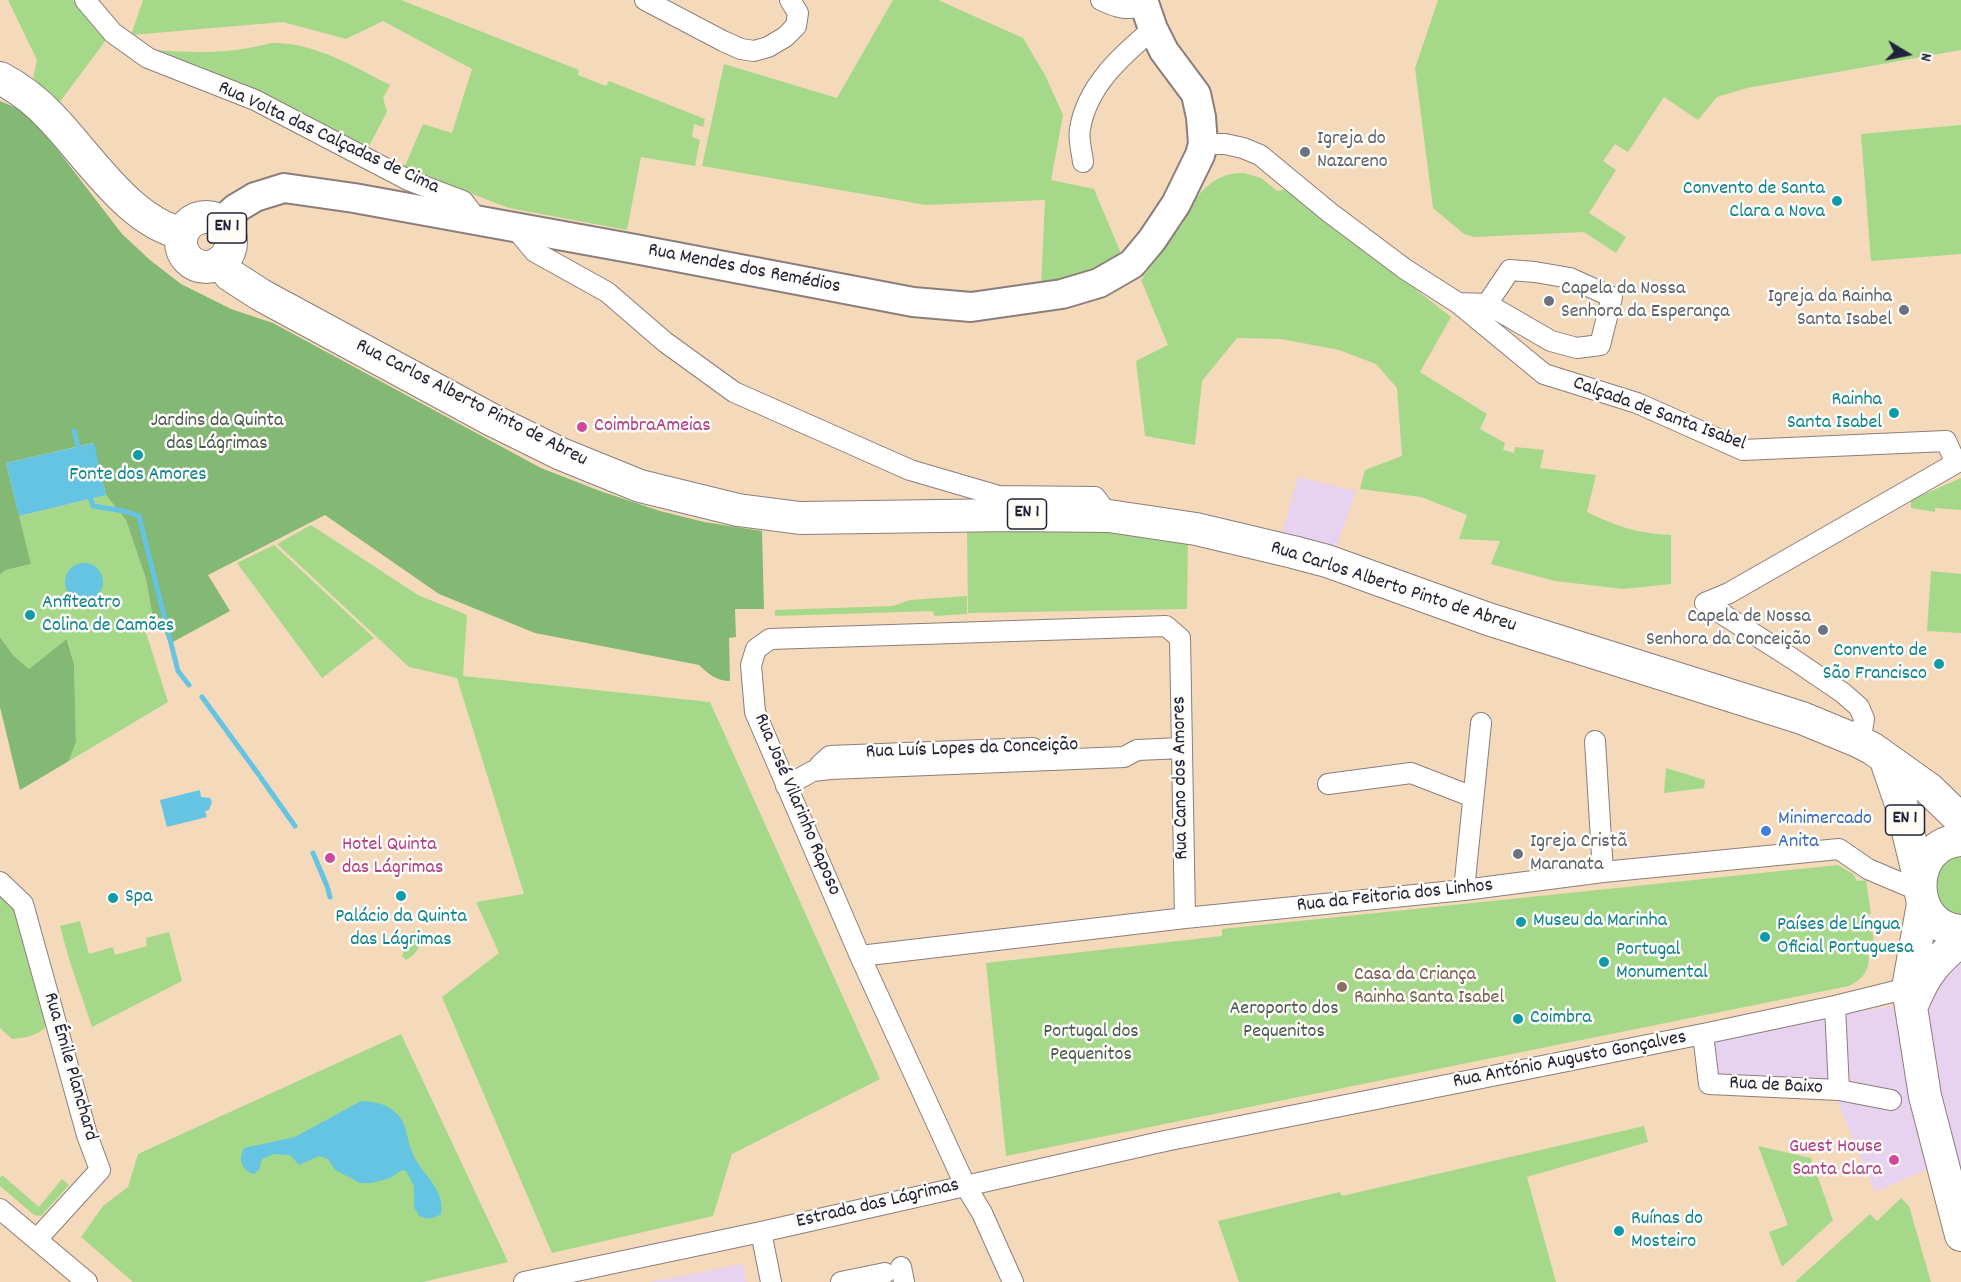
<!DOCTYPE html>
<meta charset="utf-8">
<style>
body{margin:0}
#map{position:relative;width:1961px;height:1282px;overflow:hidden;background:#f4d9bb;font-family:Dekko,sans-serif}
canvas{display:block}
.north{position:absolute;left:1877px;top:24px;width:60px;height:60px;-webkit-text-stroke:4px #fdfcf7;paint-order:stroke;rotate:100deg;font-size:16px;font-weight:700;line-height:24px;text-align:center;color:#22223b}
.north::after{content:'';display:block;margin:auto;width:21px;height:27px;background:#22223b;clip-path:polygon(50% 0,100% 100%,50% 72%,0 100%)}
</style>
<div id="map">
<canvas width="1961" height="1282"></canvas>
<div class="north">N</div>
</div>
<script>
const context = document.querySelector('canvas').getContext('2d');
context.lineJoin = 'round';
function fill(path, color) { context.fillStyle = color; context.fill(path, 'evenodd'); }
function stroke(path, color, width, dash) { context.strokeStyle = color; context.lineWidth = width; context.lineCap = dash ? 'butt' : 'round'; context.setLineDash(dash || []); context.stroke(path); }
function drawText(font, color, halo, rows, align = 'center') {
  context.font = font + ' Dekko,sans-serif'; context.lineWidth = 5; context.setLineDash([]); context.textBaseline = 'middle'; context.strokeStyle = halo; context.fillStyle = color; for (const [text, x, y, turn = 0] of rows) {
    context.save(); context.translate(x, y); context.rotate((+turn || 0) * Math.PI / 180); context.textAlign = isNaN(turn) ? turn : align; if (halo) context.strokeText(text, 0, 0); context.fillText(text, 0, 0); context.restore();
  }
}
fill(new Path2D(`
 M1298 477 1356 491 1335 551 1282 535Z
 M1961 954V1172L1955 1157 1875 1192 1831 1086 1712 1082 1705 1037 1930 1000 1944 970Z
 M743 1264 746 1282H651Z`), '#e7d2ef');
fill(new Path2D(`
 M8 0H73L106 40 59 103 33 78 37 60Z
 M143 0H401L579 70 578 75 606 86 609 81 705 119 703 127 694 124 692 137 700 140 695 166 641 157 627 230 509 208 404 168 423 124 452 133 472 69 383 21 346 39 283 22 131 35Z
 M893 0H938L1023 38 1045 75 1063 115 1051 180 1094 189 1122 256 1093 273 1041 288 1045 200 926 205 702 166 724 64 837 98Z
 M1438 0H1961V50L1747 88 1717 97 1698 120 1664 97 1628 152 1615 144 1603 161 1616 170 1589 213 1626 237 1616 253 1584 232 1474 237 1464 234 1433 208 1415 68Z
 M271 43C314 42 353 66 390 85L383 98 387 112 368 148 260 93 154 52V50C195 53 232 54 271 43Z
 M1961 125V254L1871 261 1861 134Z
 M1244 173 1261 178 1277 191 1287 189 1451 317 1420 372 1487 414 1480 429 1505 443 1503 450 1514 453 1515 447 1544 450 1540 468 1596 475 1587 512C1615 526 1640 534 1671 535V584L1623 589 1555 581 1491 564 1500 541 1459 539 1467 515 1421 497 1360 489 1365 470 1402 456 1397 388 1376 364 1339 350 1281 339 1237 338 1202 381 1195 445 1145 436 1136 361 1168 345 1141 280 1184 222 1180 219C1197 196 1212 172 1244 173Z
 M1961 478V510L1935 508V512L1911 508V500Z
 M106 495 126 520 146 579 153 619 143 623 168 702 69 761 76 742 74 664 68 640 29 669 13 655 0 637V575L6 570 31 564 19 516Z
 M311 525 418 595 467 615 463 676 710 702 880 1079 732 1154 713 1216 552 1253 442 997 499 953 476 902 524 894 457 678 409 667 277 544Z
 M967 529 1109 530 1188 541 1187 609 968 613Z
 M274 545 374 638 322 678 237 563Z
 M1931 571 1961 574V633L1927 631Z
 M967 596V614L934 616 933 611 775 616V610L893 606 910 600Z
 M1666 768 1705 780 1704 788 1664 793Z
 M1961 853V917L1949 913 1935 897 1934 876 1946 859Z
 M1838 865 1853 874 1857 881 1866 880 1871 914 1865 915 1867 926H1871L1875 946 1868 947C1871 966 1867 977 1849 986L1006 1156 986 963 1222 936V929Z
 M0 894 15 911 46 1017 45 1028C35 1036 25 1038 12 1039L0 1028Z
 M80 921 89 954 113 947 115 955 147 946 146 938 169 932 182 981 92 1027 69 959 60 926Z
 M421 928C423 942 418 954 406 960L402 956 405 948 402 937Z
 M401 1034 508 1262 423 1282H133L81 1237 103 1206 128 1187 138 1154Z
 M1644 1126 1648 1142 1527 1177 1556 1282H1239L1218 1221 1340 1192 1342 1196Z
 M1758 1146 1811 1158 1833 1220 1782 1267 1769 1232 1788 1225Z
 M2 1175 39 1207 62 1179 69 1185 41 1216 34 1215 0 1186V1178Z
 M1901 1198 1909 1206 1931 1282H1795L1870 1214 1877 1221Z`), '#a5d989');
fill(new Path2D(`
 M0 101 24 111 56 148 122 234 150 260 181 284 231 309 273 323 541 468 600 491 660 511 704 522 762 531 764 609H735L736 637 729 638 730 681C717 681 708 674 699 665L535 633 439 594 325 515 208 575 230 611 169 644 160 618 153 619 146 579 126 520 106 495 93 443 6 463 31 564 6 570 0 575Z
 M0 637 13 655 29 669 67 639 74 664 76 742 69 761 20 790 0 707Z`), '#84b975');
fill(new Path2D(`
 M94 443 106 495 19 516 6 463Z
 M65 582a19 19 0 1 1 38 0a19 19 0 1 1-38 0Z
 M200 790 201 797 210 798 212 802 209 810 205 811 207 817 167 827 160 800Z
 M361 1101C374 1102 386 1103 396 1113 408 1124 406 1138 412 1152 420 1173 446 1189 441 1214 433 1219 428 1220 419 1216L414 1207V1186L406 1171 402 1170 390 1178 372 1183H360L335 1170 328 1159 319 1156 299 1165 290 1155 274 1154 262 1159 259 1170 254 1174C241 1170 238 1159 244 1148L295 1137Z`), '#64c4e2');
stroke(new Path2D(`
 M74 431 80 453
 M89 494 93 506 124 511 139 516 178 671 189 685
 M202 697 259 775
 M261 778 295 826
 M313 853 327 886
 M328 889 330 897`), '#64c4e2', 5);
const street = new Path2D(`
 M85 0 113 33 148 58 255 100 408 180 463 201 479 222
 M645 0 723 41 741 49 754 51 768 47 785 37 796 26 798 13 790 0
 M1101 0C1117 8 1127 10 1144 6
 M1203 144H1225L1243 148 1260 155 1329 212 1405 269 1458 303 1544 374 1637 403 1743 450 1946 441 1956 463 1729 593 1705 603 1793 659 1843 693 1859 707 1862 714 1864 719 1860 742
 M1083 162C1082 152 1078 139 1080 129 1087 86 1121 56 1153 29
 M514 227 535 252 607 292 665 342 734 392 910 470 999 496 1095 497 1109 516
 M1458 303 1487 304 1551 341 1577 348 1600 345 1612 297 1570 278 1535 272 1510 270 1487 304
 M1595 741 1603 872
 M820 765 830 756 1033 748
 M1328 784 1411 773 1473 797
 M786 786 813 771 830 769 1124 757 1137 750 1182 748
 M0 882 23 904 87 1135 100 1170 37 1239
 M1464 890 1481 723
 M860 956 1185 918 1464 890 1603 872 1839 849 1868 869 1920 891
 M1835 1006 1839 1090
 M1703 1034 1709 1084 1839 1090 1891 1100
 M0 1209 87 1282
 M761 1232 771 1282
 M901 1267 904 1282
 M524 1282 761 1232 1165 1141 1703 1034 1835 1006 1908 988
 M841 1282 885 1273
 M1013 1282 982 1213 965 1185 860 956 755 712 751 665 756 649 770 639 1166 626 1180 638 1185 918`);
const secondary = new Path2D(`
 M221 222 235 209 255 197 284 188 354 198 635 249 913 302 971 307 1062 294 1099 283 1132 264 1152 240 1176 204 1200 155 1203 144 1201 117 1196 94 1164 51 1153 29 1143 0`);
const primary = new Path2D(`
 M0 78C19 88 36 101 51 117 87 154 130 223 182 233
 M181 242a25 25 0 1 1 50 0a25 25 0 1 1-50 0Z
 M220 262 230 275 261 295 492 420 561 454 640 486 738 510 800 518 1009 515 1109 516 1196 529 1293 552 1327 561 1488 619 1802 718 1860 742 1873 749 1929 789 1961 820
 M1886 760 1902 807 1920 881
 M1961 840C1907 843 1907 928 1961 931
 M1923 904 1908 988 1925 1096 1961 1235
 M1914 1001C1926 972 1937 960 1961 940`);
stroke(street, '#8b7e7b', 22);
stroke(secondary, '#8b7e7b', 32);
stroke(primary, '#8b7e7b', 34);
stroke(street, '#fff', 20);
stroke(secondary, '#fff', 28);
stroke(primary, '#fff', 32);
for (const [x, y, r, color] of [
 [1305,152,6,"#6b7280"],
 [1837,201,6,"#0f9aa8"],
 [1549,301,6,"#6b7280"],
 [1904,310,6,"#6b7280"],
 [1894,413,6,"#0f9aa8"],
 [582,427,6,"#d1479c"],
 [138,455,6,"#0f9aa8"],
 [30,615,6,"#0f9aa8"],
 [1823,630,6,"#6b7280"],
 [1939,664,6,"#0f9aa8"],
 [1766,831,6,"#3f7fe0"],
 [1518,854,6,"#6b7280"],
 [330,858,6,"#d1479c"],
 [401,896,6,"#0f9aa8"],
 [113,898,6,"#0f9aa8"],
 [1521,922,6,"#0f9aa8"],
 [1765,937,6,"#0f9aa8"],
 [1604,962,6,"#0f9aa8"],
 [1342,987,6,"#8d6e63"],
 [1518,1019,6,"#0f9aa8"],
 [1894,1160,6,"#d1479c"],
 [1619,1231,6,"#0f9aa8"]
]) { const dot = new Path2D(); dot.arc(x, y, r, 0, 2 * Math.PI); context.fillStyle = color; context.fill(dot); stroke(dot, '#fdfcf7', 2); }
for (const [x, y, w] of [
 [227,228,39],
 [1027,514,39],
 [1905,820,39]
]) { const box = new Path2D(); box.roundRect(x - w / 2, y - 15, w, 30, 4.5); context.fillStyle = '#fdfcf7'; context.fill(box); stroke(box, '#22223b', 1.5); }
drawText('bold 18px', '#22223b', null, [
 ["EN 1",227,228],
 ["EN 1",1027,514],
 ["EN 1",1905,820]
]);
drawText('20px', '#22223b', '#fdfcf7', [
 ["Rua Volta das Calçadas de Cima",328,139,25],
 ["Rua Mendes dos Remédios",744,270,11],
 ["Rua Carlos Alberto Pinto de Abreu",471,404,27],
 ["Calçada de Santa Isabel",1659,415,20],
 ["Rua Carlos Alberto Pinto de Abreu",1393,588,18],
 ["Rua Luís Lopes da Conceição",972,750,-2],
 ["Rua Cano dos Amores",1182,778,-91],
 ["Rua José Vilarinho Raposo",796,805,67],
 ["Rua da Feitoria dos Linhos",1395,897,-6],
 ["Rua António Augusto Gonçalves",1570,1061,-11],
 ["Rua Émile Planchard",69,1067,74],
 ["Rua de Baixo",1776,1087,3],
 ["Estrada das Lágrimas",878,1205,-13]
]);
drawText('20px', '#5b616d', '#fdfcf7', [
 ["Igreja do",1317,140],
 ["Nazareno",1317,163],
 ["Capela da Nossa",1561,290],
 ["Senhora da Esperança",1561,313],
 ["Igreja da Rainha",1892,298,"right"],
 ["Santa Isabel",1892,321,"right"],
 ["Capela de Nossa",1811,618,"right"],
 ["Senhora da Conceição",1811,641,"right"],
 ["Igreja Cristã",1530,843],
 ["Maranata",1530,866]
], 'left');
drawText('20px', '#0d838f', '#fdfcf7', [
 ["Convento de Santa",1825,190,"right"],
 ["Clara a Nova",1825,213,"right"],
 ["Rainha",1882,401,"right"],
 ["Santa Isabel",1882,424,"right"],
 ["Fonte dos Amores",138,476,"center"],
 ["Anfiteatro",42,604],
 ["Colina de Camões",42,627],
 ["Convento de",1927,652,"right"],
 ["São Francisco",1927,675,"right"],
 ["Spa",125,898],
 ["Palácio da Quinta",401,918,"center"],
 ["das Lágrimas",401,941,"center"],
 ["Museu da Marinha",1533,922],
 ["Países de Língua",1777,926],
 ["Oficial Portuguesa",1777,949],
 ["Portugal",1616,951],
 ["Monumental",1616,974],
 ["Coimbra",1530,1019],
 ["Ruínas do",1631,1220],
 ["Mosteiro",1631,1243]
], 'left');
drawText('20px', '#495952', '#fdfcf7', [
 ["Jardins da Quinta",217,422],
 ["das Lágrimas",217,445],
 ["Aeroporto dos",1284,1010],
 ["Pequenitos",1284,1033],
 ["Portugal dos",1091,1033],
 ["Pequenitos",1091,1056]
]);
drawText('20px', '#b23c85', '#fdfcf7', [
 ["CoimbraAmeias",594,427],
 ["Hotel Quinta",342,846],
 ["das Lágrimas",342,869],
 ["Guest House",1882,1148,"right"],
 ["Santa Clara",1882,1171,"right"]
], 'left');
drawText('20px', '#366cbe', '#fdfcf7', [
 ["Minimercado",1778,820],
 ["Anita",1778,843]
], 'left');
drawText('20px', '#785e54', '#fdfcf7', [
 ["Casa da Criança",1354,976],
 ["Rainha Santa Isabel",1354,999]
], 'left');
</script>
